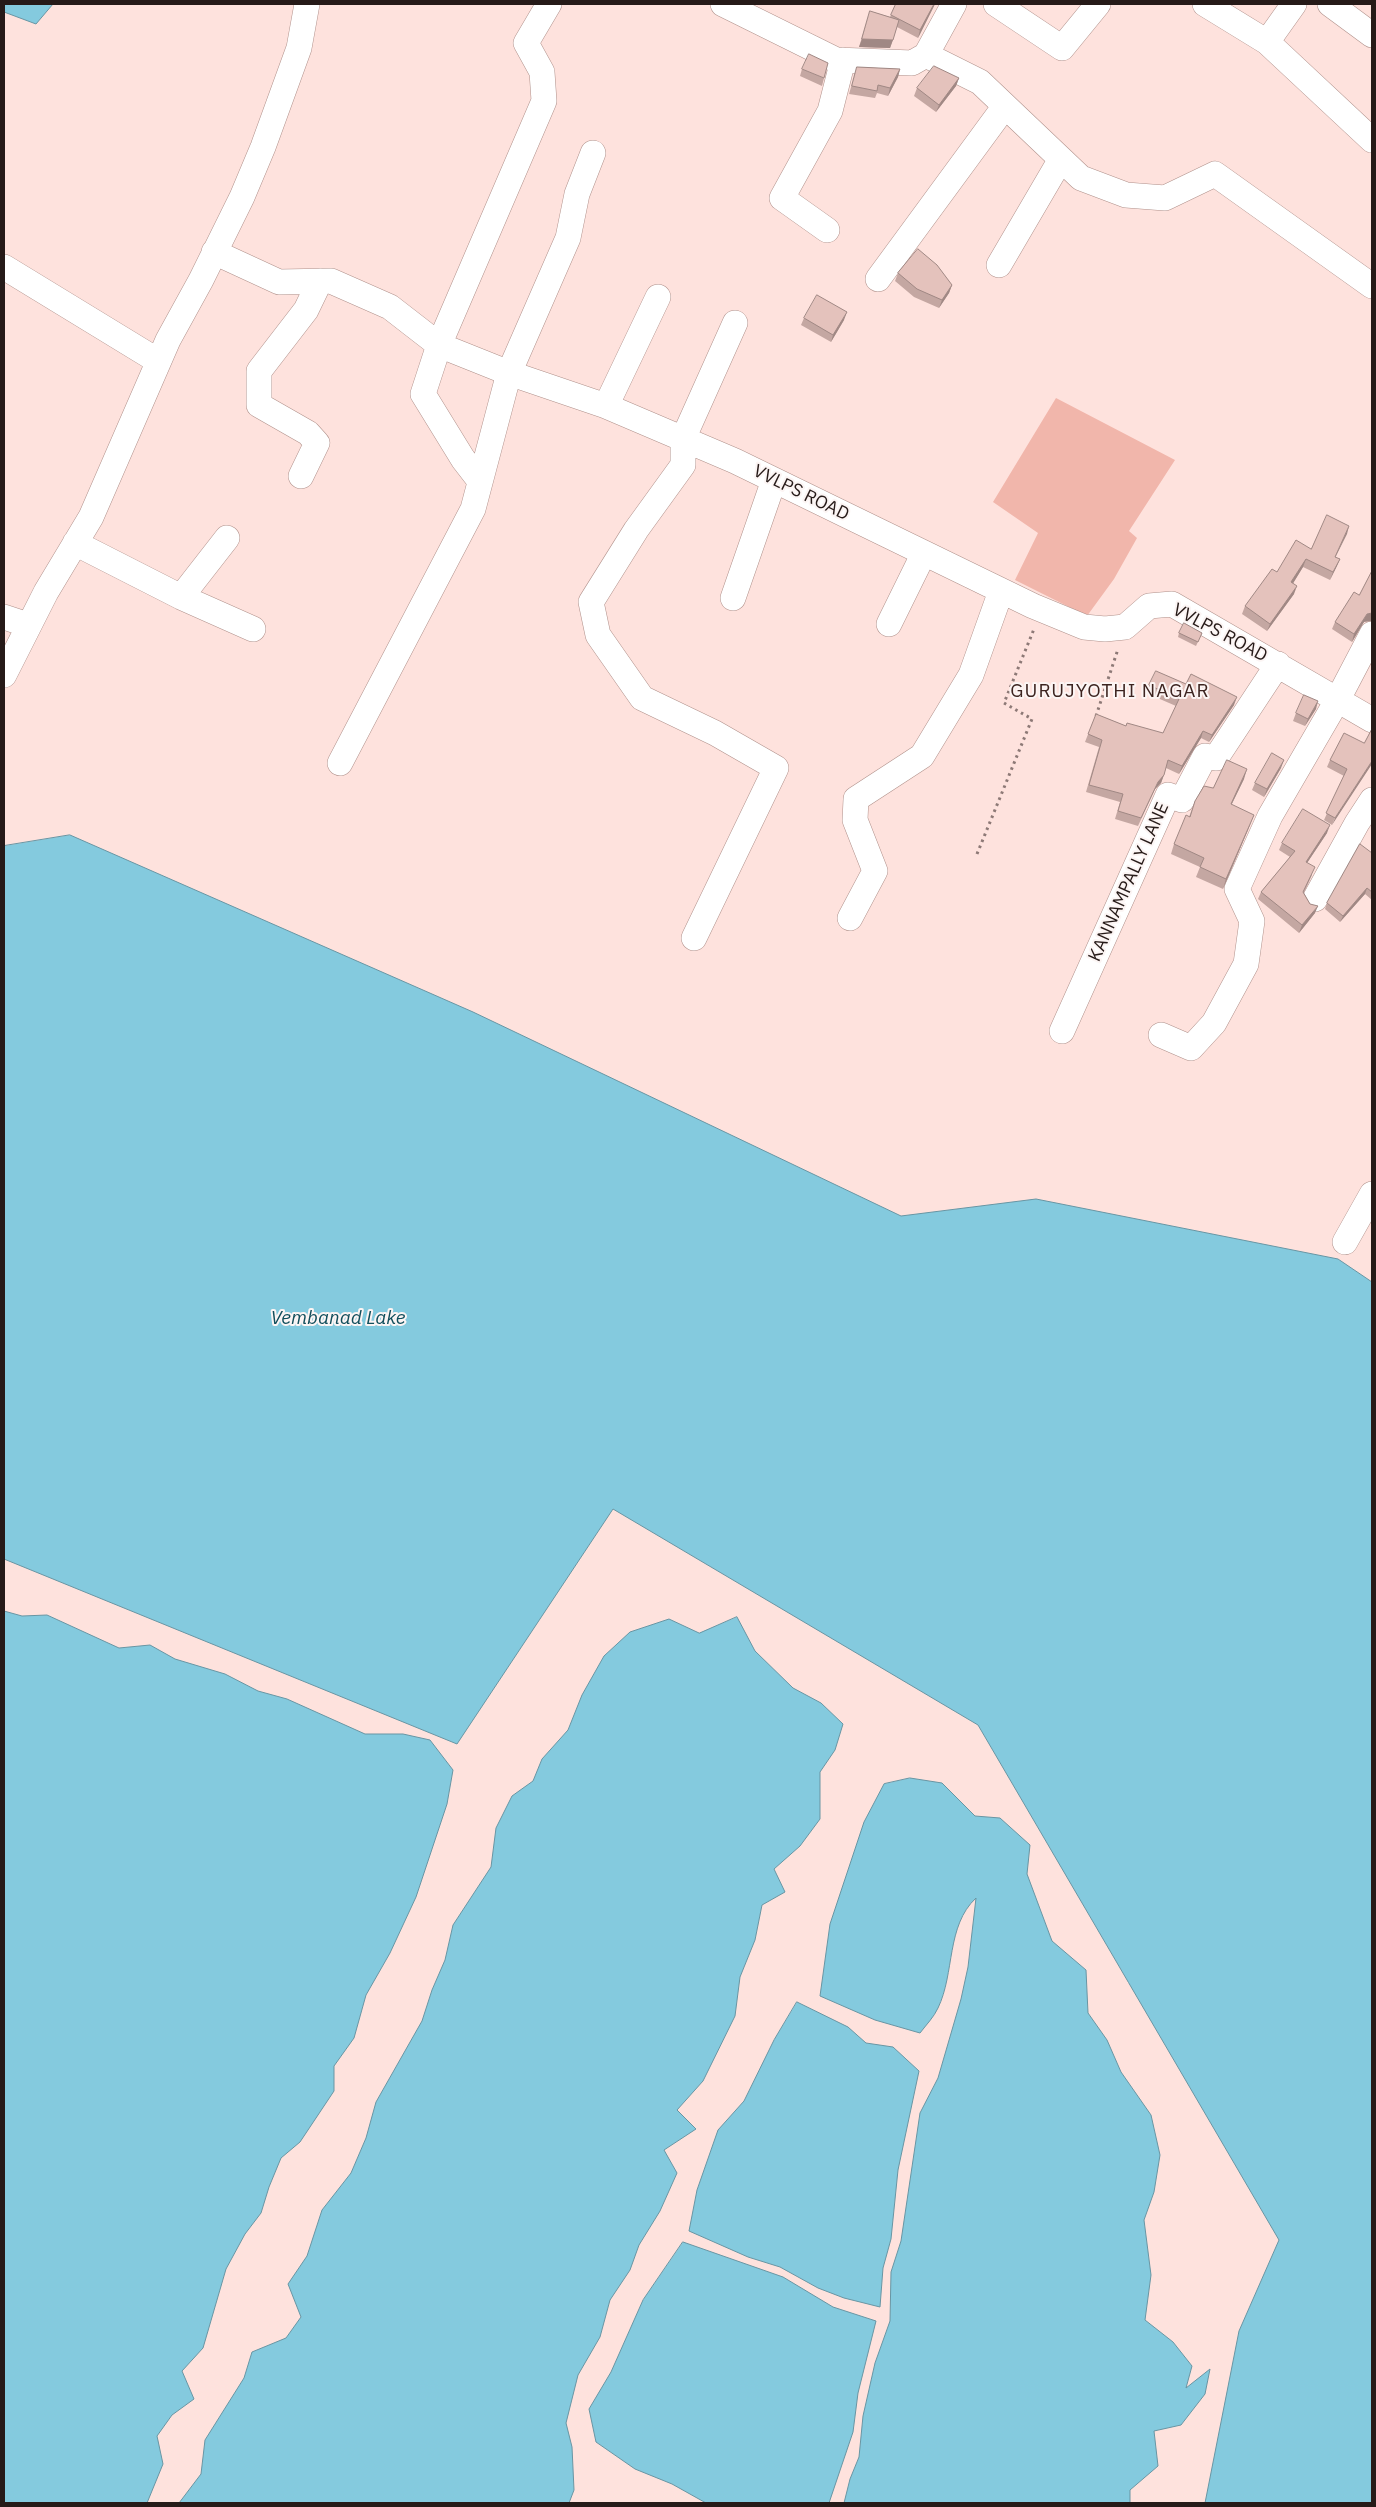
<!DOCTYPE html>
<style>
body{margin:0}
#map{position:relative;width:1376px;height:2507px;overflow:hidden;background:#fee2dd;font-family:"IBM Plex Sans",sans-serif}
canvas{display:block}
.frame{position:absolute;inset:0;border:5px solid #261a18;pointer-events:none}
</style>
<div id="map">
<canvas width="1376" height="2507"></canvas>
<div class="frame"></div>
</div>
<script>
const context = document.querySelector('canvas').getContext('2d');
context.lineJoin = 'round';
function fill(path, color) { context.fillStyle = color; context.fill(path, 'evenodd'); }
function stroke(path, color, width, dash) { context.strokeStyle = color; context.lineWidth = width; context.lineCap = dash ? 'butt' : 'round'; context.setLineDash(dash || []); context.stroke(path); }
function drawText(font, color, halo, rows, align = 'center') {
  context.font = font + ' "IBM Plex Sans",sans-serif'; context.lineWidth = 4; context.setLineDash([]); context.textBaseline = 'middle'; context.strokeStyle = halo; context.fillStyle = color; for (const [text, x, y, turn = 0] of rows) {
    context.save(); context.translate(x, y); context.rotate((+turn || 0) * Math.PI / 180); context.textAlign = isNaN(turn) ? turn : align; if (halo) context.strokeText(text, 0, 0); context.fillText(text, 0, 0); context.restore();
  }
}
fill(new Path2D(`
 M1056 398 1175 460 1129 531 1137 538 1114 579 1087 616 1015 580 1038 533 993 502Z`), '#f1b6ab');
const water = new Path2D(`
 M4 4H53L36 24 4 12Z
 M70 835 473 1012 901 1216 1036 1199 1338 1259 1372 1282V2503H1205L1239 2331 1279 2240 978 1725 613 1509 457 1744 4 1559V846Z
 M4 1611 22 1616 47 1615 119 1648 150 1645 175 1659 225 1674 258 1691 287 1699 365 1734H403L430 1740 453 1770 447 1804 416 1897 390 1953 366 1995 354 2038 334 2066V2091L300 2142 281 2158 269 2187 261 2213 245 2234 226 2269 203 2348 182 2371 194 2399 172 2415 157 2436 163 2464 147 2503H4Z
 M737 1617 755 1651 793 1688 821 1703 843 1724 835 1750 820 1772V1819L800 1846 774 1869 785 1892 762 1905 755 1940 740 1977 735 2016 703 2081 677 2110 696 2129 664 2150 677 2173 660 2211 639 2245 630 2270 610 2300 600 2337 578 2375 566 2423 572 2447 574 2490 569 2503H179L201 2474 205 2440 244 2378 252 2352 286 2338 301 2317 288 2284 307 2256 322 2210 351 2173 366 2138 376 2102 422 2021 432 1990 445 1960 453 1925 491 1867 496 1828 512 1796 533 1781 542 1759 568 1730 582 1695 604 1656 630 1632 669 1619 699 1633Z
 M910 1778 942 1783 975 1816 1000 1818 1030 1845 1027 1874 1052 1941 1086 1970 1088 2013 1107 2040 1121 2072 1151 2115 1160 2155 1154 2192 1144 2220 1151 2275 1145 2320 1173 2342 1192 2366 1186 2388 1210 2369 1205 2394 1181 2425 1154 2431 1158 2466 1130 2490V2503H844L850 2479 859 2457 863 2416 875 2363 890 2321 891 2272 901 2241 920 2113 938 2078 961 1999 968 1967 976 1898C946 1926 955 1973 938 2008 934 2017 926 2025 920 2033L875 2020 820 1996 830 1924 864 1822 884 1784Z
 M797 2002 848 2027 866 2043 893 2047 919 2071 898 2170 891 2239 883 2268 880 2307 844 2298 818 2288 780 2267 748 2257 689 2231 697 2190 718 2130 744 2101 774 2040Z
 M683 2242 783 2277 833 2307 876 2321 858 2393 853 2432 829 2503H706L672 2484 635 2469 596 2442 589 2409 611 2372 643 2300Z`);
fill(water, '#84cade');
stroke(water, '#6895a3', 1);
const minor = new Path2D(`
 M723 4 836 60 912 63 926 55 954 4
 M996 4 1062 48 1098 4
 M1205 4 1267 42 1372 140
 M1330 4 1372 35
 M1267 42 1294 4
 M926 55 980 82 1081 178 1126 195 1165 198 1215 174 1372 286
 M827 230 782 198 830 111 843 60
 M214 252 279 282 331 281 390 307 439 345 509 373 606 406 735 461 1033 606 1084 627 1105 629 1125 627 1149 606 1172 604 1372 720
 M999 265 1061 159
 M4 267 158 361
 M878 279 1005 106
 M606 406 658 297
 M301 476 317 443 308 433 259 405V371L306 310 320 281
 M480 481 463 459 423 394 439 345 544 101 542 72 526 43 549 4
 M75 543 181 597 253 629
 M181 597 227 538
 M733 598 774 480
 M4 617 28 625
 M889 624 924 553
 M4 675 46 592 91 517 168 340 201 280 242 197 263 147 299 48 307 4
 M340 763 473 509 509 373 568 238 577 194 593 153
 M1315 899 1357 823 1372 800
 M850 918 875 871 855 820 856 799 922 756 971 675 1001 591
 M694 938 776 768 715 733 642 698 598 635 591 602 636 530 683 465V439L735 323
 M1062 1031 1168 795 1182 800 1205 756 1216 758 1278 664
 M1161 1035 1191 1048 1214 1023 1246 964 1252 921 1237 889 1270 816 1338 699 1372 634
 M1345 1242 1372 1194`);
stroke(minor, '#b0918b', 26);
stroke(new Path2D(`
 M1096 716 1118 649
 M977 854 1032 719 1004 703 1034 629`), '#8d7976', 3, [2.5, 4]);
stroke(minor, '#fff', 25);
fill(new Path2D(`
 M896 4H935L918 38 897 27 890 48 859 47 870 11 890 17Z
 M857 67 900 69 898 77 888 96 877 93 875 98 849 94Z
 M802 69 824 78 822 86 800 76Z
 M959 78 956 86 936 112 914 96 917 88Z
 M898 273 952 285 949 293 939 308 914 297 895 281Z
 M804 318 844 320 831 342 801 325Z
 M1349 526 1335 557 1340 559 1330 580 1303 567 1293 583 1294 594 1267 631 1242 614 1245 606 1277 572Z
 M1335 622H1364L1352 642 1332 629Z
 M1179 633H1202L1196 646 1178 637Z
 M1149 685 1234 705 1209 742 1201 738 1179 774 1166 768 1161 783 1155 789 1138 826 1115 819 1120 802 1086 792 1099 747 1085 742 1096 714 1126 726 1163 733 1176 706 1146 693Z
 M1316 709 1305 726 1293 721 1296 713Z
 M1364 743 1332 825 1324 820 1344 776 1327 767 1330 760Z
 M1281 768 1264 797 1252 790 1255 783Z
 M1244 779 1231 805 1250 825 1223 889 1196 877 1200 867 1171 854 1174 844 1189 817 1195 801 1213 788Z
 M1327 833 1307 863 1312 875 1304 893 1315 913 1299 933 1258 899 1261 892 1290 857 1279 850 1282 843Z
 M1372 853V900L1365 894 1340 922 1325 909 1327 903Z`), '#c4a7a2');
fill(new Path2D(`
 M934 4H935L918 38 920 30Z
 M862 39 893 40 890 48 859 47Z
 M900 69 898 77 888 96 890 88Z
 M959 78 956 86 936 112 939 105Z
 M952 285 949 293 939 308 942 300Z
 M847 312 844 320 831 342 833 335Z
 M1349 526 1347 534 1332 564 1335 557Z
 M1306 559 1303 567 1289 590 1291 582Z
 M1340 559 1337 566 1330 580 1333 572Z
 M1297 586 1294 594 1267 631 1270 624Z
 M1372 613V621L1364 622 1352 642 1354 634 1367 614Z
 M1237 697 1234 705 1209 742 1212 735Z
 M1318 701 1316 709 1305 726 1308 719Z
 M1203 731 1201 738 1179 774 1182 766Z
 M1284 760 1281 768 1264 797 1267 789Z
 M1372 761V764L1332 825 1335 818Z
 M1247 769 1244 779 1227 814 1231 804Z
 M1164 775 1161 783 1155 789 1138 826 1158 782Z
 M1254 815 1250 825 1223 889 1226 879Z
 M1330 825 1327 833 1303 869 1306 862Z
 M1367 888 1365 894 1340 922 1343 916Z
 M1318 906 1315 913 1299 933 1302 925Z`), '#a08884');
const building = new Path2D(`
 M896 4H934L920 30 891 15Z
 M870 11 899 20 893 40 862 39Z
 M809 54 828 63 824 78 802 69Z
 M934 66 959 78 939 105 917 88Z
 M857 67 900 69 890 88 878 85 877 91 852 86Z
 M918 249 937 265 952 285 942 300 917 289 898 273Z
 M817 295 847 312 833 335 804 318Z
 M1327 515 1349 526 1335 557 1340 559 1333 572 1306 559 1291 582 1297 586 1270 624 1245 606 1272 569 1277 572 1296 540 1311 549Z
 M1372 571V613L1367 614 1354 634 1335 622 1354 592 1359 595Z
 M1184 623 1202 633 1198 642 1179 633Z
 M1156 671 1186 684 1191 674 1237 697 1212 735 1203 731 1182 766 1168 760 1164 775 1158 782 1141 818 1118 811 1123 794 1089 785 1102 740 1088 734 1096 714 1126 726 1127 723 1163 733 1179 699 1149 685Z
 M1304 695 1318 701 1308 719 1296 713Z
 M1372 729V761L1335 818 1326 813 1347 769 1330 760 1344 733 1364 743Z
 M1272 753 1284 760 1267 789 1255 783Z
 M1227 760 1247 769 1231 804 1254 815 1226 879 1200 867 1204 858 1174 844 1186 815 1190 817 1195 801 1204 786 1213 788Z
 M1303 809 1330 825 1306 862 1315 867 1303 892 1310 904 1318 906 1302 925 1261 892 1295 851 1282 843Z
 M1360 844 1372 853V892L1367 888 1343 916 1327 903Z`);
fill(building, '#e4c2bc');
stroke(building, '#a08884', 1);
drawText('18px', '#261a18', '#fcf5f4', [
 ["VVLPS ROAD",801,493,26],
 ["VVLPS ROAD",1220,633,28],
 ["KANNAMPALLY LANE",1129,882,-66]
]);
context.letterSpacing = '1px';
drawText('19px', '#3d2420', '#fcf5f4', [
 ["GURUJYOTHI NAGAR",1110,692]
]);
context.letterSpacing = '0px';
drawText('italic 19px', '#114e5c', '#fcf5f4', [
 ["Vembanad Lake",338,1319]
]);
</script>
